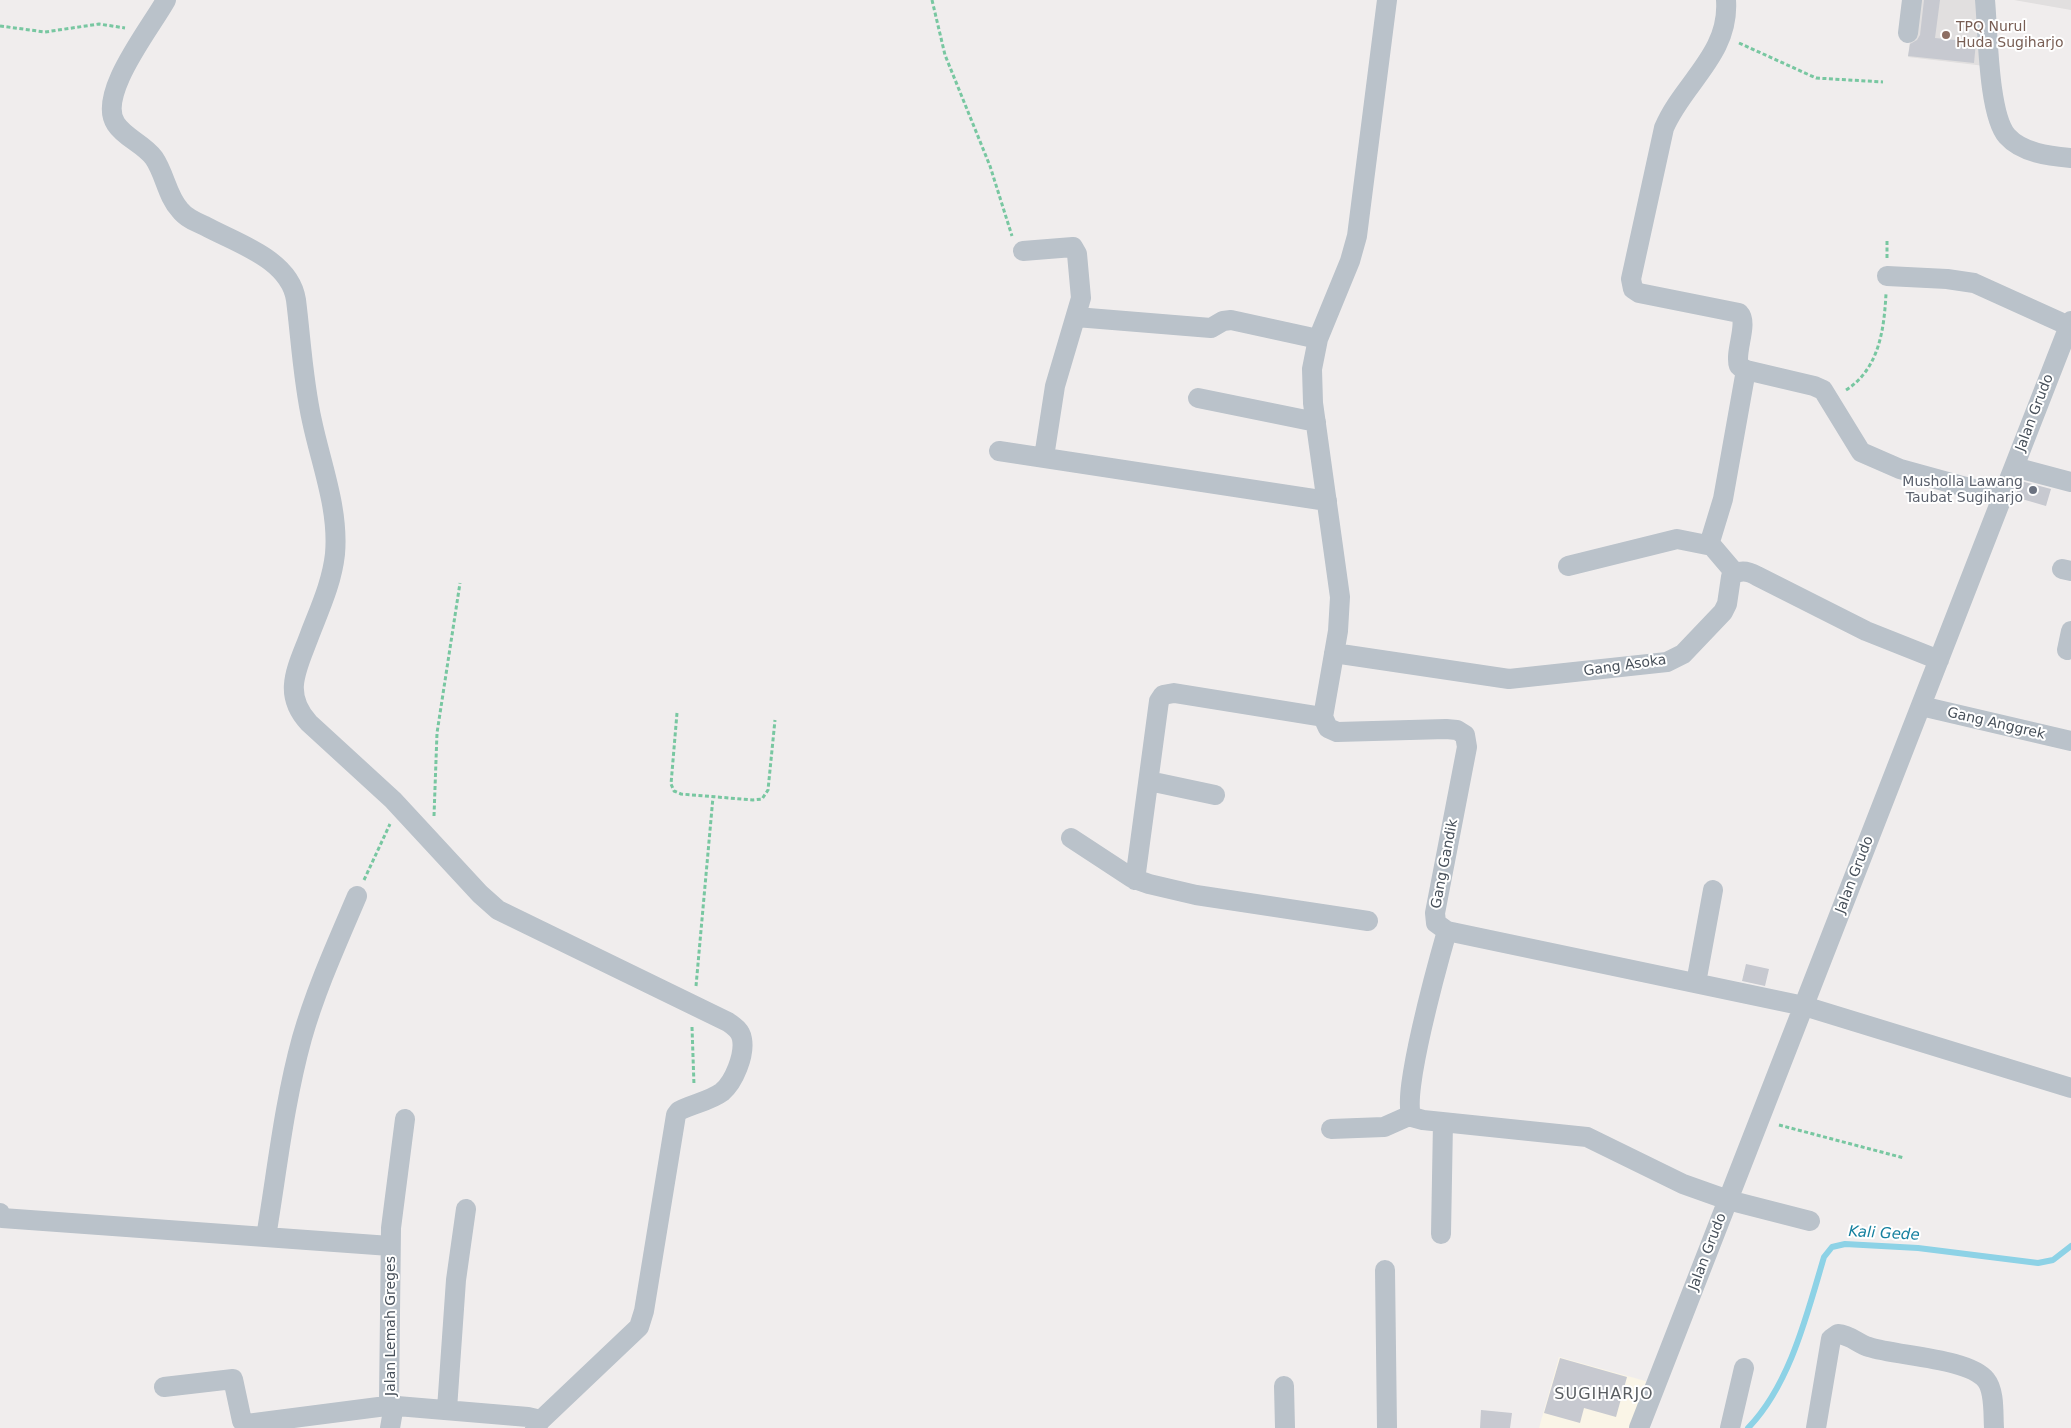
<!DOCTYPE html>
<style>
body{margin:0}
canvas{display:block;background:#f0eded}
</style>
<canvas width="2071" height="1428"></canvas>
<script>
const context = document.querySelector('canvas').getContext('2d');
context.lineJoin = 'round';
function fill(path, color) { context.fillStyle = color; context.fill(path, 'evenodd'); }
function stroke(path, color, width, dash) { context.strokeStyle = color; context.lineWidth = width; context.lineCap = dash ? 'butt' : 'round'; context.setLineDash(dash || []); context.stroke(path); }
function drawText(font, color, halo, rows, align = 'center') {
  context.font = font + ' "DejaVu Sans",sans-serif'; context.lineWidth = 4; context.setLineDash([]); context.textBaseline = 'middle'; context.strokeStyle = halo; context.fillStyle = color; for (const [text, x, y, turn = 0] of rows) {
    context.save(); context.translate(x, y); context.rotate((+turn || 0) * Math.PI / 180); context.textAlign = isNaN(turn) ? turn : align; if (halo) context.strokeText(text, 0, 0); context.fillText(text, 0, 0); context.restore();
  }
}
fill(new Path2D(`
 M1559 1357 1649 1382 1633 1428H1539Z`), '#faf5e7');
fill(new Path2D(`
 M1915 0H1980L1985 66 1908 57Z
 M2014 0H2071V10Z`), '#e1dfdf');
stroke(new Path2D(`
 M1748 1428C1790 1385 1807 1314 1824 1257L1832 1247 1845 1244 1918 1248 2038 1263 2053 1260 2071 1246`), '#8dd2e6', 6);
fill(new Path2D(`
 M1924 0H1940L1935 38 1976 42 1974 63 1908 56 1910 44 1917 40 1920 35Z
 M2021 481 2051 489 2046 506 2015 497Z
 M1746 964 1769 969 1765 986 1742 981Z
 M1560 1358 1627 1377 1616 1417 1584 1408 1580 1423 1544 1413Z
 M1481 1410 1512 1413 1510 1428H1480Z`), '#c7c9d0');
stroke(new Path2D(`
 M932 0 945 55 990 166 1012 236
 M0 26 45 32 99 24 125 28
 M1739 43 1816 78 1883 82
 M1887 241V258
 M1846 390C1879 369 1884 330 1886 294
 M677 713 671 784 674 791 681 794 753 800 762 799 768 790 775 720
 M434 816 437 733 460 583
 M364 880 390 824
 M696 986 713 797
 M692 1027 694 1085
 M1779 1125 1904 1158`), '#78c7a1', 3, [4, 2.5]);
stroke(new Path2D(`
 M166 0C152 26 96 95 116 124 125 138 144 144 154 158 165 174 167 196 180 210 186 218 196 222 205 226 236 243 290 259 296 300 301 340 303 381 312 421 321 464 339 509 335 554 332 582 320 608 310 634 298 667 281 693 309 723L393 800 480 894 498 910 728 1022C734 1026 741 1031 742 1039 745 1055 734 1082 722 1092 710 1101 692 1104 679 1111L676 1115 644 1311 639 1327 541 1420
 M1387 0 1357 236 1350 261 1318 339 1312 369 1313 403 1340 597 1338 631 1323 717 1328 728 1337 732 1446 729 1457 730 1465 735 1467 747 1435 913 1436 923 1447 931 1804 1006 2071 1088
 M1726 0C1730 54 1683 83 1664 128L1631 279 1633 289 1639 293 1739 313C1749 323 1734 352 1739 366L1746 370 1814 386 1823 390 1861 452 1900 469 2002 497
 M1985 0C1988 31 1988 114 2007 136 2022 153 2049 156 2071 158
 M1908 33 1912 0
 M1023 251 1073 247 1077 254 1081 298 1055 386 1044 457
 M1887 276 1947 279 1974 283 2069 326
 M1076 317 1211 328 1223 321 1231 320 1318 339
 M1198 398 1316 422
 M999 451 1327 501
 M2014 467 2071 482
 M1709 545 1723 499 1746 370
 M1568 566 1677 539 1712 546 1735 573
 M2062 569 2071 571
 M2067 650 2071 631
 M1334 653 1509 679 1667 662 1683 654 1723 612 1727 604 1731 577C1739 569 1748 571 1757 576L1866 631 1939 660
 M1921 706 2071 741
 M1149 781 1215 795
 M1071 838 1132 878 1149 884 1196 895 1368 921
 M1135 880 1159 701 1163 695 1174 693 1323 717
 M1447 931C1439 959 1400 1098 1412 1117L1423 1120 1587 1137 1683 1184 1728 1200 1810 1221
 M1696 983 1713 890
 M405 1119 391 1228 389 1400 397 1406 528 1417 541 1420 535 1428
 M1331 1129 1384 1127 1411 1115
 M0 1213 2 1218 390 1246
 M1441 1234 1443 1122
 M266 1237C277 1171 284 1103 302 1038 316 989 337 943 357 896
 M1385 1270 1387 1428
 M1284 1386 1285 1428
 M164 1387 233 1379 242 1421 247 1424 394 1405 390 1428
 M447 1409 456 1280 466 1209
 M1639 1428 2071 321
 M1730 1428 1744 1368
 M1816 1428 1831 1339 1838 1334C1851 1335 1858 1344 1869 1347 1896 1356 1969 1358 1986 1380 1995 1391 1993 1414 1994 1428`), '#bac2ca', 20);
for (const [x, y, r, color] of [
 [1946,35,5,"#8d6e63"],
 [2033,490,5,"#6b7280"]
]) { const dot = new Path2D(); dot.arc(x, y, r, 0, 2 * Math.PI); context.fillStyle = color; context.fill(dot); stroke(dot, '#fff', 2); }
drawText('14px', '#785e54', '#fff', [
 ["TPQ Nurul",1956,27],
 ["Huda Sugiharjo",1956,43]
], 'left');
drawText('14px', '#47505a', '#fff', [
 ["Jalan Grudo",2035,413,-69],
 ["Gang Asoka",1625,666,-8],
 ["Gang Anggrek",1996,724,13],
 ["Gang Gandik",1445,864,-79],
 ["Jalan Grudo",1855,875,-69],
 ["Jalan Grudo",1708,1252,-69],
 ["Jalan Lemah Greges",391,1326,-90]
]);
drawText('14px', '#5b616d', '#fff', [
 ["Musholla Lawang",2023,482],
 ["Taubat Sugiharjo",2023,498]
], 'right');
drawText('italic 15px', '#15809f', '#fff', [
 ["Kali Gede",1884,1234,3]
]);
context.letterSpacing = '1px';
drawText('16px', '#5a5e62', '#fff', [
 ["SUGIHARJO",1604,1395]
]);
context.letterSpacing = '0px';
</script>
